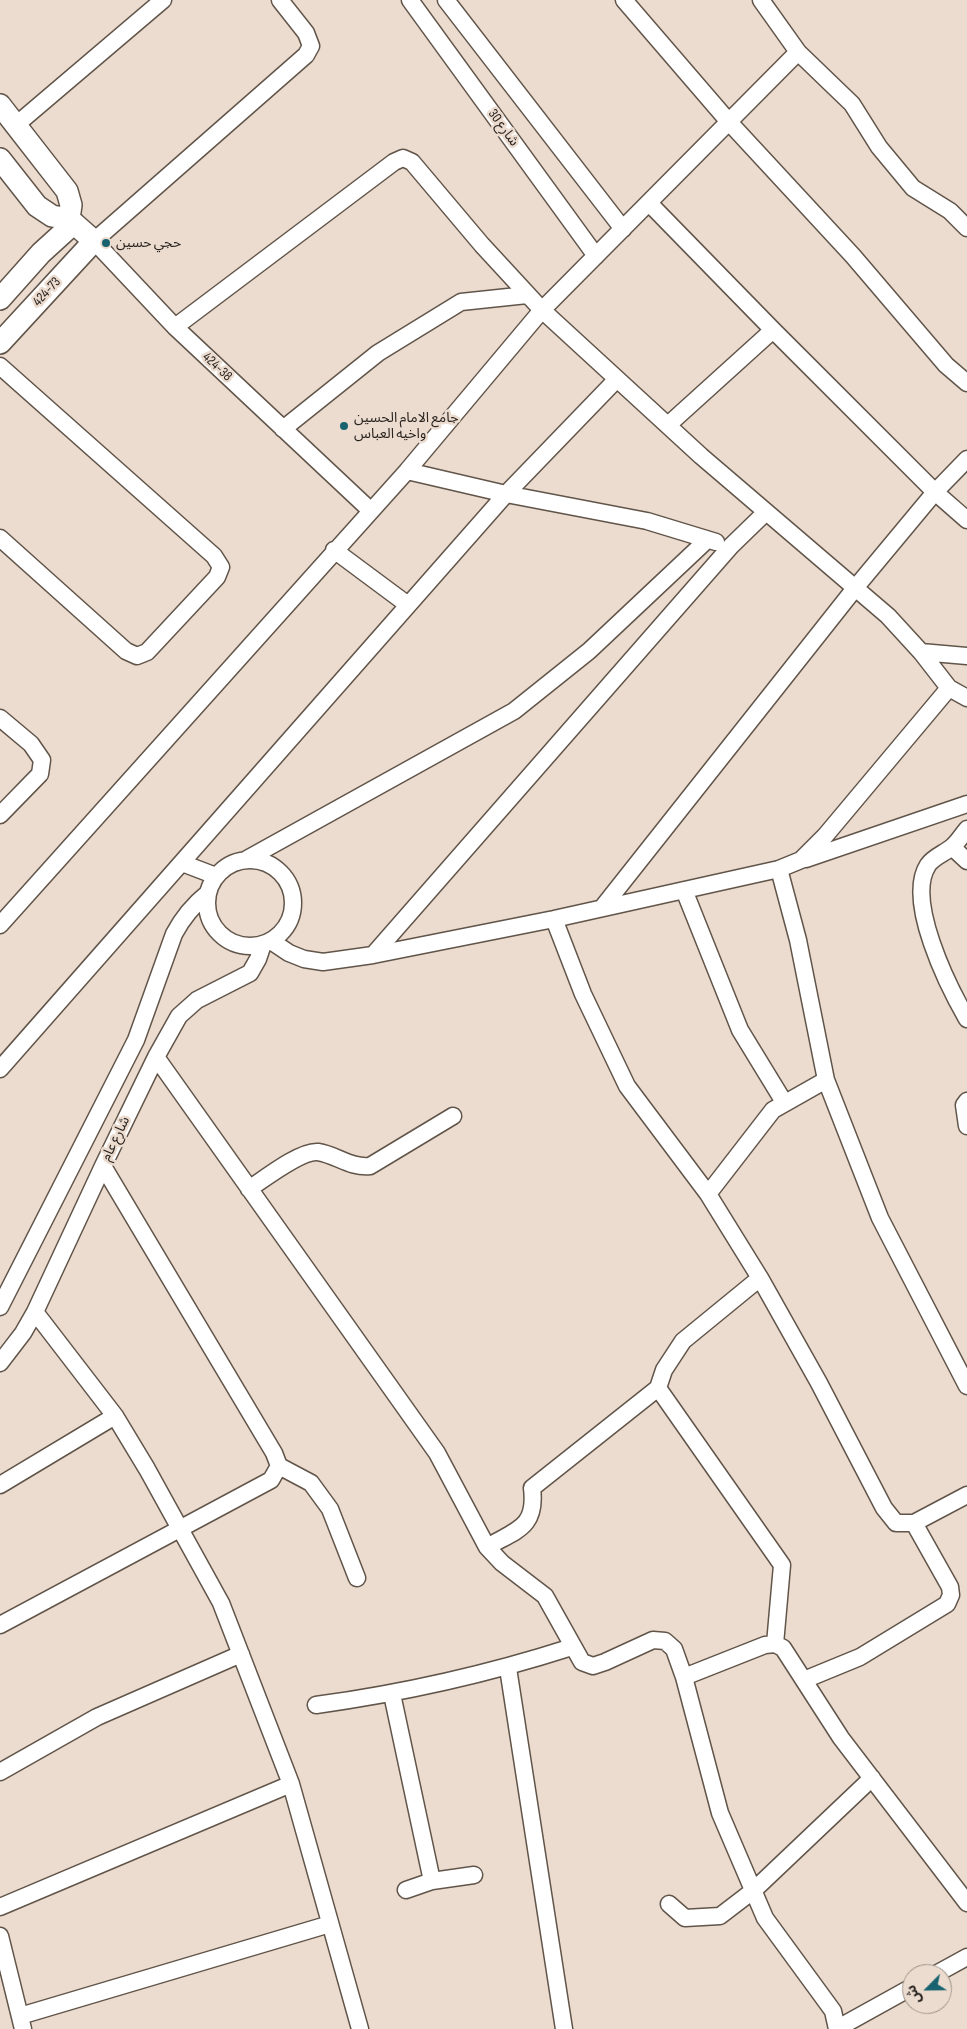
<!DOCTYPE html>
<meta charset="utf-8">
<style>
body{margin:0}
#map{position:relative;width:967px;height:2029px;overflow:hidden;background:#ecdccf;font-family:"Sofia Sans Condensed","Noto Sans Arabic",sans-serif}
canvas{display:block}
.north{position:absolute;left:902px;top:1964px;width:50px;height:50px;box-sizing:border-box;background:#ecdccf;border:1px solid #9e9289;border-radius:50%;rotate:247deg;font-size:14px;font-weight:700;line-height:20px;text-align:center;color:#29231f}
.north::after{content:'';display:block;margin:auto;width:18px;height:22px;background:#186270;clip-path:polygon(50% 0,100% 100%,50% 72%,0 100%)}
</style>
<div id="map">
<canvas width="967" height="2029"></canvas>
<div class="north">ش</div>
</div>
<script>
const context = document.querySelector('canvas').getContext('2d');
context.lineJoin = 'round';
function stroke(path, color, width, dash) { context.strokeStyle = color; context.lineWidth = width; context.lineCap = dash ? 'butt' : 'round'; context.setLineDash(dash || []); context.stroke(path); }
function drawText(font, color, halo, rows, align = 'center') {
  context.font = font + ' "Sofia Sans Condensed","Noto Sans Arabic",sans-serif'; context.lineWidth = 5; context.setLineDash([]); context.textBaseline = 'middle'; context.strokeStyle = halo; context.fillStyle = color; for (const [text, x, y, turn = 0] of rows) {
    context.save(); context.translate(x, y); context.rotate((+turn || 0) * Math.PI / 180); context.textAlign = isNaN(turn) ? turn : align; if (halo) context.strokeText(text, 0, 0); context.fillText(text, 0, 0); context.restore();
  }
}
const minor = new Path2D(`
 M280 0 306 33 311 46 306 55 94 241 175 327 370 510
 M410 0 596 256
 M446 0 623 229
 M624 0 729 122 853 256 946 365 967 383
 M761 0 798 52 852 104 879 147 913 188 950 211 967 228
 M16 125 163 0
 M649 203 773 330 935 492 967 520
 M175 327 394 162 403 158 412 162 482 245 542 310 701 456 888 616 921 652 949 688 967 698
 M0 366 214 556 221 567 217 577 147 652 137 656 126 651 0 538
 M668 425 773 330
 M283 429 378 353 461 302 527 295
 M407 471 506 494 647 521 716 542
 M334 550 408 605
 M921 652 967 656
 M0 718 31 744 42 760 40 774 0 815
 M967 829C962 835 958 842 952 847 945 853 933 857 928 865 905 900 948 986 967 1019
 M952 847 967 861
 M247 859 514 711 589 651 707 540
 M806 859 967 804
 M207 903a43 43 0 1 1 86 0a43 43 0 1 1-86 0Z
 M182 863 216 876
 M779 869 798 940 826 1080 880 1218 967 1386
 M684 890 740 1030 784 1102
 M602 908 856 587 935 492 967 459
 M554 919 583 994 627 1086 708 1194 760 1278 819 1383 884 1508 896 1523H914L967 1495
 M0 925 407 471 542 310 798 52
 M271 941 289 953 304 959 323 962 373 955 554 919 779 869 801 860 825 836 949 688
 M373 955 731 546 765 513
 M156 1057 437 1453 487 1547 502 1563 545 1596 582 1662 593 1666 605 1662 653 1640 665 1641 674 1649 684 1677 720 1813 765 1918 833 2011 837 2029
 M0 1069 506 494 617 379
 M967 1101 964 1105 967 1126
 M103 1166 274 1453 279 1466 311 1483 330 1509 357 1578
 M249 1189C264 1179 301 1150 318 1152 337 1155 350 1168 370 1166L453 1116
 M708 1194 773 1110 826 1080
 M0 1307 136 1040 174 934C183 917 193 905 208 893
 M35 1312 115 1416 147 1469 221 1603 291 1784 360 2029
 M0 1363 23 1333 35 1312 103 1166 156 1057 179 1016 197 1000 250 973 258 959 263 944
 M658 1388 782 1565 775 1644
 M0 1485 115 1416
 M487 1547C516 1530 537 1528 532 1488L658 1388 664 1370 683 1341 760 1278
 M0 1625 271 1480 279 1466
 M508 1668 564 2029
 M684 1677 765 1645 775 1644 783 1648 841 1738 967 1903
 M804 1680 860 1657 947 1604 951 1595 950 1587 914 1523
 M392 1694 432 1881
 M316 1705C404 1693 488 1674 572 1647
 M0 1772 97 1717 241 1654
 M406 1890 432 1881 474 1875
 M669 1904 685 1918 720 1916 754 1890 872 1778
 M0 1907 291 1784
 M0 1936 23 2029
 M936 1974 967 1957
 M20 2016 330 1924
 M838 2028 912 1987`);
const tertiary = new Path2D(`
 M0 105 67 191 71 205 69 219
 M0 159 37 206 52 216 69 219 94 241 0 343
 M0 299 41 253 74 223`);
stroke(minor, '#615449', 19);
stroke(tertiary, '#615449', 24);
stroke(minor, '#fff', 16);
stroke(tertiary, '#fff', 21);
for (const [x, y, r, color] of [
 [106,243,5,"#186270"],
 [344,426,5,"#186270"]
]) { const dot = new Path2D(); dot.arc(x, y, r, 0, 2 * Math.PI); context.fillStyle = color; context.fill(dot); stroke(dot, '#ecdccf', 2); }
drawText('14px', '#29231f', '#ecdccf', [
 ["شارع 30",503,128,54],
 ["424-73",47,292,-47],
 ["424-38",217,367,43],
 ["شارع عام",116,1139,-64]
]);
drawText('14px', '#29231f', '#ecdccf', [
 ["حجي حسين",116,243],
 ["جامع الامام الحسين",354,418],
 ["واخيه العباس",354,434]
], 'left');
</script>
